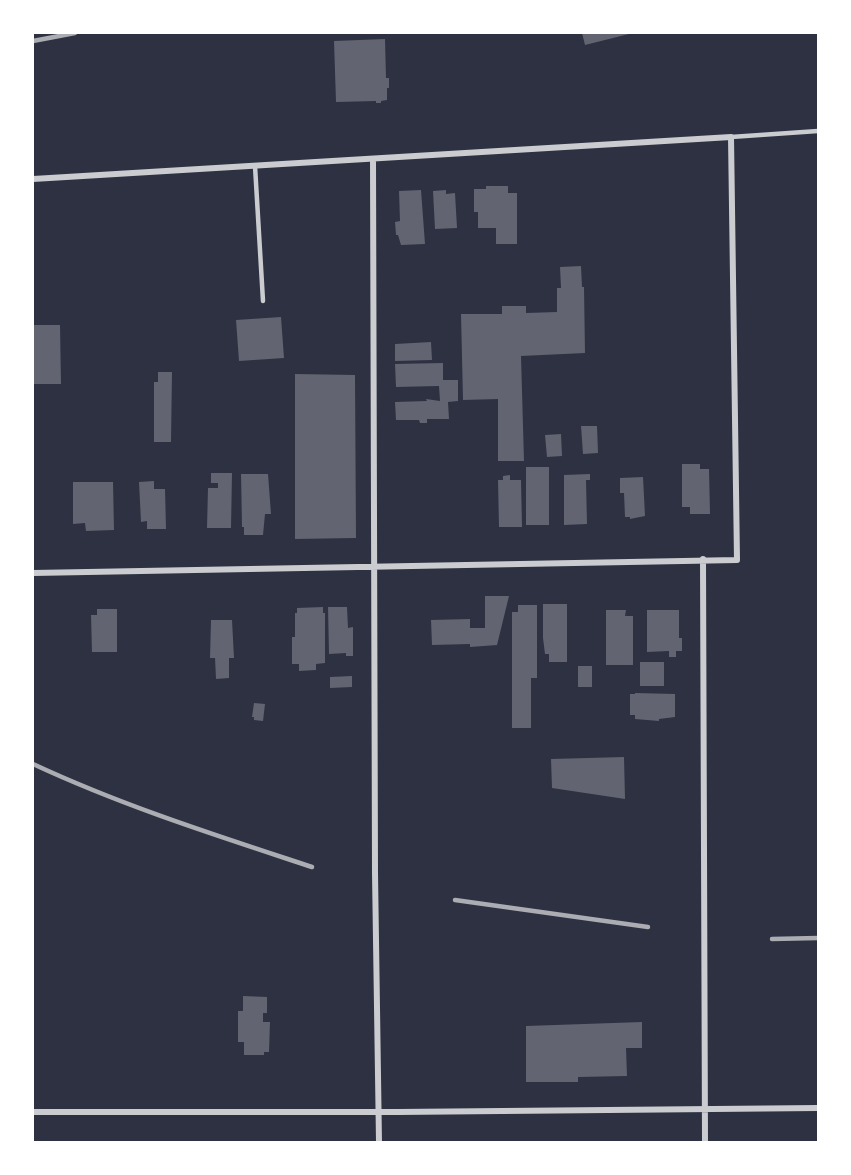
<!DOCTYPE html>
<style>
body{margin:0}
#map{position:relative;width:851px;height:1175px;overflow:hidden;background:#2d3142;font-family:Barlow,sans-serif}
canvas{display:block}
.frame{position:absolute;inset:0;border:34px solid #fff;pointer-events:none}
</style>
<div id="map">
<canvas width="851" height="1175"></canvas>
<div class="frame"></div>
</div>
<script>
const context = document.querySelector('canvas').getContext('2d');
context.lineJoin = 'round';
function fill(path, color) { context.fillStyle = color; context.fill(path, 'evenodd'); }
function stroke(path, color, width, dash) { context.strokeStyle = color; context.lineWidth = width; context.lineCap = dash ? 'butt' : 'round'; context.setLineDash(dash || []); context.stroke(path); }
fill(new Path2D(`
 M582 33H629V34L585 45Z
 M385 39 386 78H389V88H387V100L381 101V103H376V101L336 102 334 41Z
 M486 186H508V193H517V244H496V228H478V212H474V189H486Z
 M421 190 425 244 401 245 398 235H396L395 222 400 221 399 191Z
 M446 190V194L455 193 457 228 435 229 433 191Z
 M581 266 582 287H584L585 353 521 356 524 461H498V399L463 400 461 314H502V306H526V313L557 312V288H561L560 267Z
 M281 317 284 358 239 361 236 320Z
 M33 325H60L61 384H33Z
 M431 342 432 360 395 361V344Z
 M443 363V380H458V401L448 402 449 419H427V423H420L419 420H396L395 402 427 401 426 399 440 401 439 386 396 387 395 364Z
 M158 372H172L171 442H154V382H158Z
 M295 374 355 375 356 538 295 539Z
 M581 426H597L598 453 583 454Z
 M561 434 562 456 547 457 545 435Z
 M682 464H700V469H709L710 514H690V507H682Z
 M526 467H549V525H526Z
 M211 473H232L231 528H207L208 488H218V483H211Z
 M241 474H268L271 514H265L263 535H244V527H242Z
 M590 474V480H586L587 524 564 525V475Z
 M510 475V480H521L522 527H499L498 480H503V476Z
 M643 477 645 516 630 519V517H625L624 493H620V478Z
 M154 481V489H165L166 529H147V521L141 522 139 482Z
 M73 482H113L114 530 86 531 85 523 73 524Z
 M485 596H509L497 645 470 647V644L432 645 431 620 470 619V628H485Z
 M543 604H567V662H549V654H545L543 638Z
 M518 605H537V678H531V728H512V612H518Z
 M323 607V613H325V663L316 664V670L299 671V664H292V637H295V613H297V608Z
 M328 607H347L348 628 353 627V656H346V653L329 654Z
 M97 609H117V652H92L91 615H97Z
 M606 610H626L625 616H633V665H606Z
 M647 610H679V638H682V651H676V657H669V651L647 652Z
 M211 620H232L234 658H229V678L216 679 215 658H210Z
 M640 662H664V686H640Z
 M578 666H592V687H578Z
 M352 676V687L330 688V677Z
 M635 693 675 694V717L659 719V721L635 719V715H630V694H635Z
 M254 703 265 704 263 721 254 720V717H252Z
 M624 757 625 799 552 788 551 759Z
 M243 996 267 997V1013H263V1022H270L269 1052H264V1055H244V1042H238V1011H243Z
 M642 1022V1048H626L627 1076 578 1077V1082H526V1026Z`), '#626471');
stroke(new Path2D(`
 M731 137 818 131
 M255 166 263 301`), '#caccd0', 4.5);
stroke(new Path2D(`
 M373 159 375 873 379 1142
 M33 179 731 137 737 560 33 573
 M703 559 705 1142
 M33 1112H397L818 1108`), '#caccd0', 6);
stroke(new Path2D(`
 M33 41 75 33
 M33 764C123 806 218 836 312 867
 M455 900 648 927
 M772 939 818 938`), '#abadb3', 4.5);
</script>
